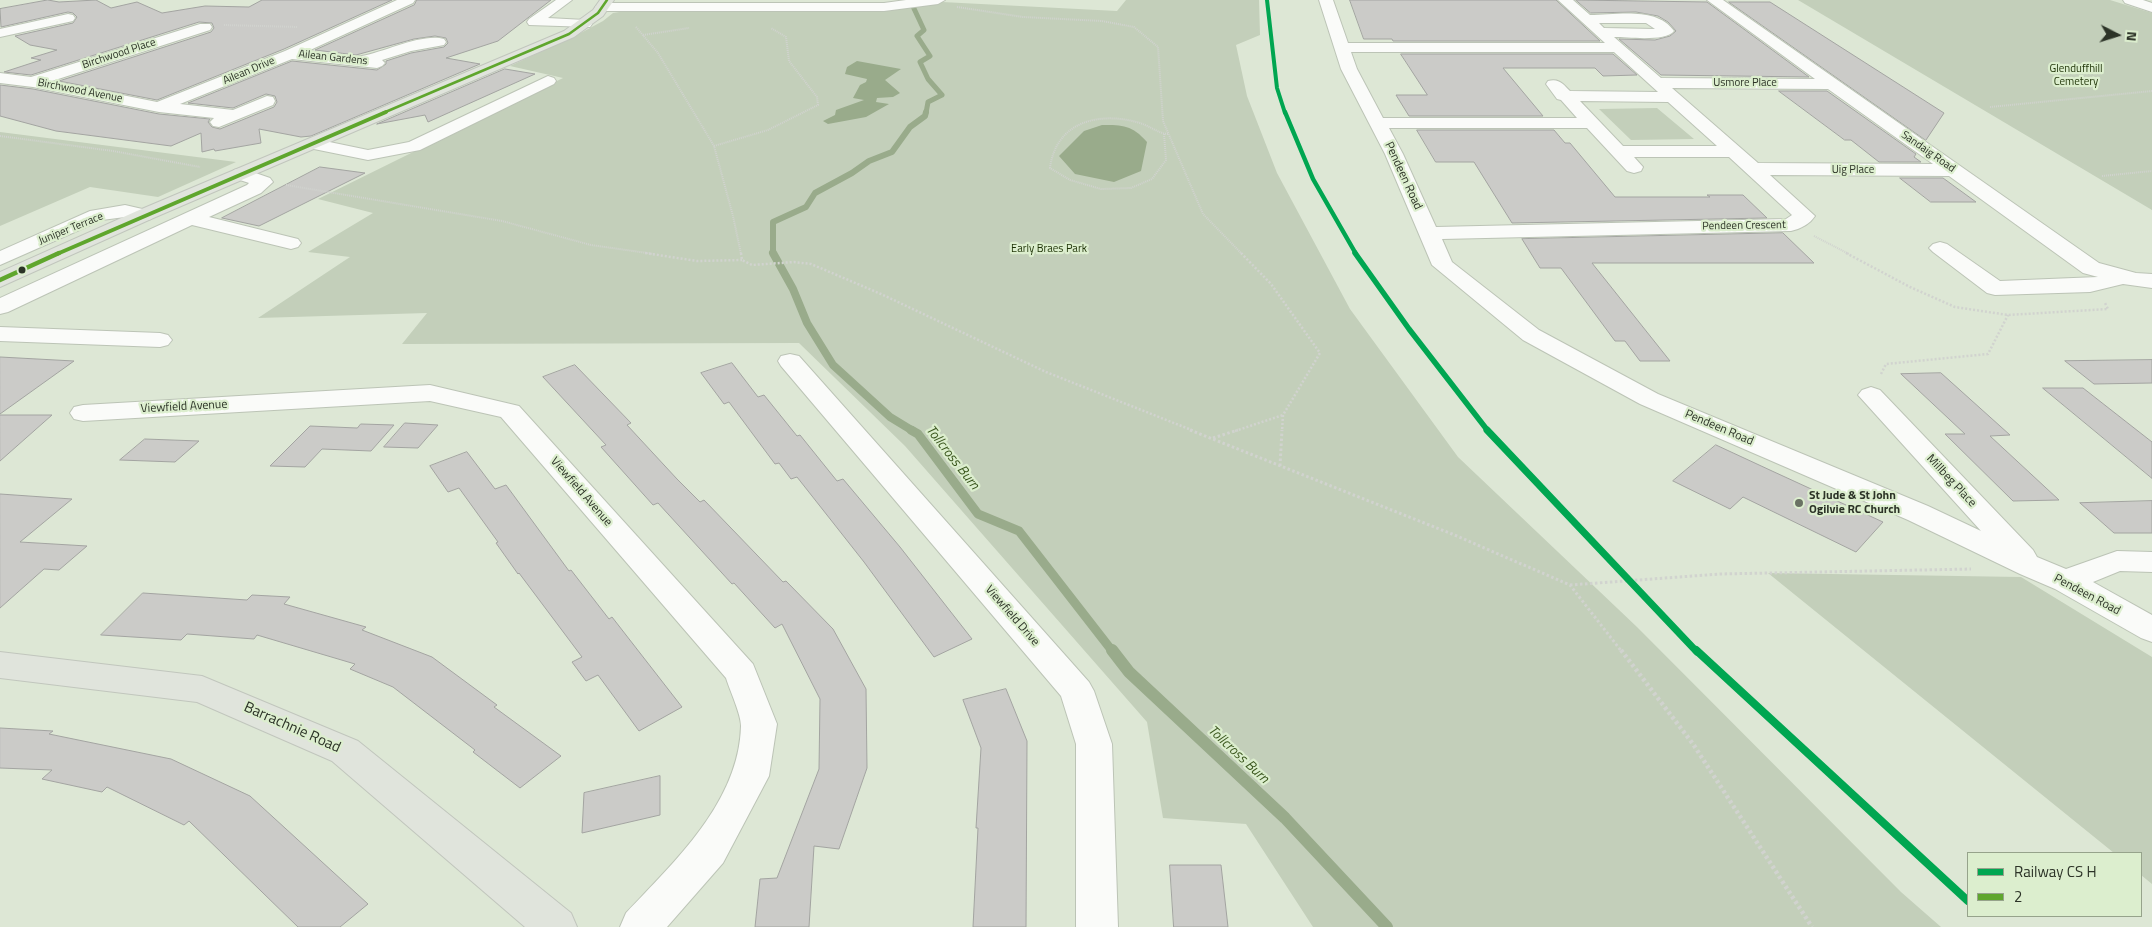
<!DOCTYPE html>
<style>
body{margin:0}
#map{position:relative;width:2152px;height:927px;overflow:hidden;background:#dde7d5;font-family:"Titillium Web",sans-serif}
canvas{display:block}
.legend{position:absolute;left:1967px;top:852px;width:175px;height:65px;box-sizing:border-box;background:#dceece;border:1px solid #96a38b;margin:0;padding:6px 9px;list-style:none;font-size:15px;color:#2c3327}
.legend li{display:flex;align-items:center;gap:10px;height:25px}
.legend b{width:25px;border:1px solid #96a38b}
.north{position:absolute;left:2092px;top:10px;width:50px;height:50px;-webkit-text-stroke:4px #dceece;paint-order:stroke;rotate:95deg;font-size:14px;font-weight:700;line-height:20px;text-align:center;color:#2c3327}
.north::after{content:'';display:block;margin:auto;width:18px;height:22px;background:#2c3327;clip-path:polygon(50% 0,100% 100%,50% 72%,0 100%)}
</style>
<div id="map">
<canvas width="2152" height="927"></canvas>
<ul class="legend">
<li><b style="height:6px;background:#00a651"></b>Railway CS H</li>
<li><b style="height:6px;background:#5fa62d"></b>2</li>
</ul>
<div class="north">N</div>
</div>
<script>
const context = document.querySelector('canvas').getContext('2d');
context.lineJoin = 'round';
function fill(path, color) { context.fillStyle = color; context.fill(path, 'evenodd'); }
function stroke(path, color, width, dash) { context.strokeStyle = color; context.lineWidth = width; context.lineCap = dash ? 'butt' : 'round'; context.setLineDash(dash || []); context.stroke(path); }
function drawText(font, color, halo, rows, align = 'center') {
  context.font = font + ' "Titillium Web",sans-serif'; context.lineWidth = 4.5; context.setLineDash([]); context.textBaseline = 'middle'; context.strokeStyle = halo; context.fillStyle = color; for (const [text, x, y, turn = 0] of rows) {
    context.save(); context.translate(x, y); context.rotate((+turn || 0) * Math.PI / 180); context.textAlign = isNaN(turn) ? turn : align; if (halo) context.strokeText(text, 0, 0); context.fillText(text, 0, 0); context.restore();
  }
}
fill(new Path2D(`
 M1126 0H1259L1260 35 1236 45 1247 96 1277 173 1350 309 1458 457 1637 627 1901 892 1941 927H1313L1246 824 1163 818 1147 722 905 446 799 343 402 344 427 313 258 318 350 257 308 252 373 213 318 199 563 78 510 66 577 35 603 21 613 13 638 9H889L942 2 1117 11Z
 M1798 0H2110L2152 13V210Z
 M1657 108 1694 139 1631 140 1599 109Z
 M0 132 236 162 158 197 90 187 0 226Z
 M1768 573 2021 577 2152 657V884L2141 875V853H2114Z`), '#c3cfba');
fill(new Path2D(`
 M857 61 901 69 885 80 900 93 893 97 877 98 876 102 889 104 866 117 828 124 823 121 835 115 836 110 864 100 853 98 860 85 866 82 867 79 845 74 847 67Z
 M1102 125C1123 125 1132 125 1147 142L1141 171 1114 182 1075 174 1059 156 1084 131Z`), '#99ab8b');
stroke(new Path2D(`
 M910 0 924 30 917 36 930 56 920 62 928 79 942 95 928 102 926 113`), '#99ab8b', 5);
stroke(new Path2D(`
 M773 254V222L806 207 815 193 852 173 869 161 892 152 910 127 925 116 926 112`), '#99ab8b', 6);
stroke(new Path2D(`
 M773 253 793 289 807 323 833 365 890 417 913 431`), '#99ab8b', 8);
stroke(new Path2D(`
 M911 430 918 434 978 514 1019 531 1113 652`), '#99ab8b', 9);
stroke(new Path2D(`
 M1112 650 1129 672 1285 818 1387 927`), '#99ab8b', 12);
const building = new Path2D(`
 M48 0 59 2 96 0 111 8 137 2 162 13 205 6 249 7 262 0H392L284 49 157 100 59 81 211 32 214 28 212 23 199 22 31 75 4 72 41 60 31 58 57 50 30 45 15 36 73 23 77 17 73 13 68 12 1 27 0 9Z
 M417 0H551L498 41 446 58 480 64 311 136 301 137 259 129 261 143 215 151 214 149 202 152 201 133 171 146 56 131 0 116V85L33 89 159 114 210 119 208 122 212 127 220 129 274 107 277 102 275 96 266 94 233 108 188 103 292 61 377 70 386 64V61L411 53 444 47 448 43 446 38 435 36 414 39 356 55 315 50 414 5Z
 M1350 0H1556L1600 41H1393L1392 39H1364Z
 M1576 0 1707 2 1809 77 1661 75 1619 39 1655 40 1670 36 1676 31 1668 22 1658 16 1636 12 1591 13Z
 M1729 2H1770L1944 113 1926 140Z
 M1401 54H1613L1637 75 1603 76 1595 68H1503L1543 116H1409L1396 95H1427Z
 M505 69 535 74 428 122 425 115 377 124Z
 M1779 91H1827L1916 154 1914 157 1921 162H1879L1851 140H1845Z
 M1417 130H1554L1565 143H1570L1615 197H1710L1707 195H1743L1767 218 1512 223 1474 162H1436Z
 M320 167 365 173 259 226 222 218Z
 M1900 178H1943L1976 202H1931Z
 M1783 233 1814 263H1592L1670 361H1640L1625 341H1615L1561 268H1540L1522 239Z
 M0 357 74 361 0 414Z
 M2152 360V383L2094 384 2065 361Z
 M732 363 758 397 764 395 797 436 800 435 837 481 843 479 900 547 972 639 934 657 864 562 797 477 791 479 779 463 775 464 729 402 724 404 701 373Z
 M575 365 631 423 627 425 677 479 700 502 704 500 783 582 786 581 833 629 866 689 867 768 839 849 814 846 809 927H755L760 879 777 878 819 769 820 699 782 624 775 628 734 583 732 584 658 503 653 505 601 447 606 445 543 377Z
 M1941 373 2010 435 1990 436 2059 500 2013 501 1945 434H1965L1901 374Z
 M2043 388H2083L2152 442V478Z
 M0 415H52L0 461Z
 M405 423 438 425 418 448 384 447Z
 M361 424 394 425 371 451 322 449 305 467 270 466 310 426 357 428Z
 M145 439 199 441 175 462 120 460Z
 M1716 445 1772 471 1883 522 1856 552 1743 497 1730 509 1673 481Z
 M467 452 495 489 506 485 569 571 571 570 609 619 612 617 682 707 639 731 598 675 586 681 572 662 582 657 519 573 518 574 496 543 498 542 459 488 448 492 430 466Z
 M0 494 72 499 20 542 87 546 59 570 44 569 0 608Z
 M2152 501V533H2114L2080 503Z
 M143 593 247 600 252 595 290 597 284 604 366 627 362 630 432 657 497 705 494 707 561 756 520 788 473 752 475 750 393 687 350 669 355 664 257 635 254 639 187 634 181 640 101 635Z
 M1006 689 1027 741 1026 927H973L978 828H976L981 748 963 700Z
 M0 728 53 731 49 734 171 759 250 796 368 904 340 927H298L189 821 184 825 107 787 102 792 42 779 52 770 0 768Z
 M660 776V815L582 833 584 793Z
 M1170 865H1221L1228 927H1174Z`);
fill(building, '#cbcbc8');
stroke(building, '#a3a4a1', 1);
const minor = new Path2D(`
 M397 0H415L413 3 308 51C323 53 348 59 362 56 385 52 422 33 444 39L446 42 444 45 411 51 382 60 385 63 382 66 377 68 292 59 180 104 233 110 267 96 273 97 275 101 273 105 219 127 213 126 210 122 214 118 159 112 33 87 0 83V73L31 77 200 24H210L212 27 210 30 52 81 157 102 285 51Z
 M556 0H572L548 18 585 20 590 21 592 24 590 27 529 25 527 22 529 19Z
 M906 0H945L938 4 884 11H602L595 7 602 3H884Z
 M1319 0H1333L1348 43H1605L1558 0H1573L1590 15C1616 15 1657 6 1674 31 1666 42 1628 37 1614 37L1661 78 1815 79 1707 0H1723L2099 263 2136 273 2152 274V288L2123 284 2090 292 1995 295 1987 293 1933 252 1929 248 1933 244 1940 242 1947 244 2000 281 2098 277 2083 273 1949 176 1770 175 1815 216C1810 224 1800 229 1791 231L1442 239 1452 262 1539 330 1658 394 1928 506 1981 531 1858 395 1862 390 1871 387 1880 390 2033 550 2037 557 2066 569 2117 551 2152 552V572L2120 571 2093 582 2152 615V642L2141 638 2055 589 2020 574 1908 520 1640 404 1523 340 1432 265 1385 154 1341 69ZM1599 23H1646L1655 29 1604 28ZM1351 52H1614L1658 92 1570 91C1563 84 1559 78 1548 81L1546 84 1557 99 1561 100 1577 118H1383L1357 69ZM1672 88 1828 89 1933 164 1758 163ZM1580 101 1668 102 1717 146H1623ZM1389 128H1587L1627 171 1634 173 1641 171 1643 167 1634 157H1729L1792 215 1786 219 1436 227 1403 154Z
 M2123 0H2143L2152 3V12L2125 3Z
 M68 14 73 15 75 18 73 21 0 37V29Z
 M548 76 554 78 556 81 554 84 420 150 368 160 309 148 306 144 309 140 315 139 368 150 409 142Z
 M241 168 270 178 273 182 261 193 209 217 298 239 301 243 298 247 291 249 192 225 8 312 0 314V298L247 185 249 183 234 178 232 174 234 170Z
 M125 205 151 211 154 215 151 219 144 221 125 217 102 220 0 265V251L90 211Z
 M0 327 160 333 168 335 172 340 168 345 160 347 0 341Z
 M790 354 799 356 1089 682 1094 691 1112 744 1118 927H1076V744L1061 696 781 366 778 361 781 356Z
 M430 385 519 406 753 664 777 724 769 776 723 863 667 927H620L626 913C675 861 739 802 741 726 741 714 730 691 726 678L501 417 430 401 83 421 74 419 70 413 74 407 83 405Z`);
const major = new Path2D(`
 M600 0H614L603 16 574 37 151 219 0 287V272L137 211 564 31 593 10Z
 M0 652 202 676 358 741 571 913 577 927H525L332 761 197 702 0 678Z`);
stroke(minor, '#bcc4b6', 2);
stroke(major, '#c1c6bd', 2);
stroke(new Path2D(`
 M957 7 1023 17 1102 21 1134 27 1158 47 1163 121 1203 214 1242 254
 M224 25 298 27
 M636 27 658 53 714 146 733 216 741 254
 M643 35 689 28
 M1990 107 2152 91
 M1164 134 1166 160 1152 179 1131 188 1101 189 1070 180 1050 168C1056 121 1100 111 1140 123 1150 126 1159 134 1169 134
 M0 136 113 151 200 167
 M714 146 768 130 818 105 817 97 789 61 786 37 771 28
 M2102 176 2152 171
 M286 185 502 221 591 245 654 254
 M1814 236 1849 254`), '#d1d3cf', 2, [1, 1]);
stroke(new Path2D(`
 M645 253 697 261 742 260
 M741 253 742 260 752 265 794 262 811 264 881 294 1046 372 1194 431
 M1241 253 1271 284 1320 353 1283 415 1282 431
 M1846 253 1910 287 1955 307 2008 315 2108 309 2105 303
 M1881 374 1886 364 1988 354 2008 315
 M1235 431 1283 415`), '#d1d3cf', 2.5, [2, 2]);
stroke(new Path2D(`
 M1190 430 1452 534 1570 585 1622 652
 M1213 438 1238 430
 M1280 466 1282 430
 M1570 585 1720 574 1971 569`), '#d1d3cf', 3, [2.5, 2.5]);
stroke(new Path2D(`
 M1621 650 1693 744 1812 927`), '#d1d3cf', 4.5, [3, 3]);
fill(minor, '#fafbf9');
fill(major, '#e0e4dc');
stroke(new Path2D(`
 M383 113 569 34 598 13 607 0`), '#5fa62d', 2.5);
stroke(new Path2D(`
 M57 254 386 112`), '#5fa62d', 4);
stroke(new Path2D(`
 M0 280 59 253`), '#5fa62d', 4.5);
stroke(new Path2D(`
 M1267 0 1277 88 1285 113`), '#00a651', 4);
stroke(new Path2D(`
 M1285 112 1313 179 1356 254`), '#00a651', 4.5);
stroke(new Path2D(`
 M1355 253 1409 329 1488 431`), '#00a651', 5.5);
stroke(new Path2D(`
 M1487 430 1697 652`), '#00a651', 7);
stroke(new Path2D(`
 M1696 650 1968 901`), '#00a651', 8);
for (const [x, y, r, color] of [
 [22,270,4.5,"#2c3327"],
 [1799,503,5,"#6a7264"]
]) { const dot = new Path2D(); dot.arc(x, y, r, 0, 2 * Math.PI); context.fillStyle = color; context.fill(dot); stroke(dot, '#dceece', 2); }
drawText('11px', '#2c3327', '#dceece', [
 ["Birchwood Place",119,54,-18],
 ["Ailean Gardens",333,58,6],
 ["Ailean Drive",249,71,-23],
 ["Usmore Place",1745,83],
 ["Birchwood Avenue",80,91,11],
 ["Sandaig Road",1928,152,35],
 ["Uig Place",1853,170],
 ["Pendeen Crescent",1744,226,-1],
 ["Juniper Terrace",71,229,-22]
]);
drawText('11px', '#1d3205', '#dceece', [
 ["Glenduffhill",2076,69],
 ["Cemetery",2076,82],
 ["Early Braes Park",1049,249]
]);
drawText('12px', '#2c3327', '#dceece', [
 ["Pendeen Road",1403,176,65],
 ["Viewfield Avenue",184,407,-3],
 ["Pendeen Road",1719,428,23],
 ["Millbeg Place",1951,481,47],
 ["Viewfield Avenue",581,492,49],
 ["Pendeen Road",2087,595,28],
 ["Viewfield Drive",1012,616,49]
]);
drawText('bold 12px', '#2c3327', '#dceece', [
 ["St Jude & St John",1809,496],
 ["Ogilvie RC Church",1809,510]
], 'left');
drawText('italic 14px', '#3a561d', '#dceece', [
 ["Tollcross Burn",952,458,52],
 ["Tollcross Burn",1238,755,43]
]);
drawText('15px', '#2c3327', '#dceece', [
 ["Barrachnie Road",292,728,24]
]);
</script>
